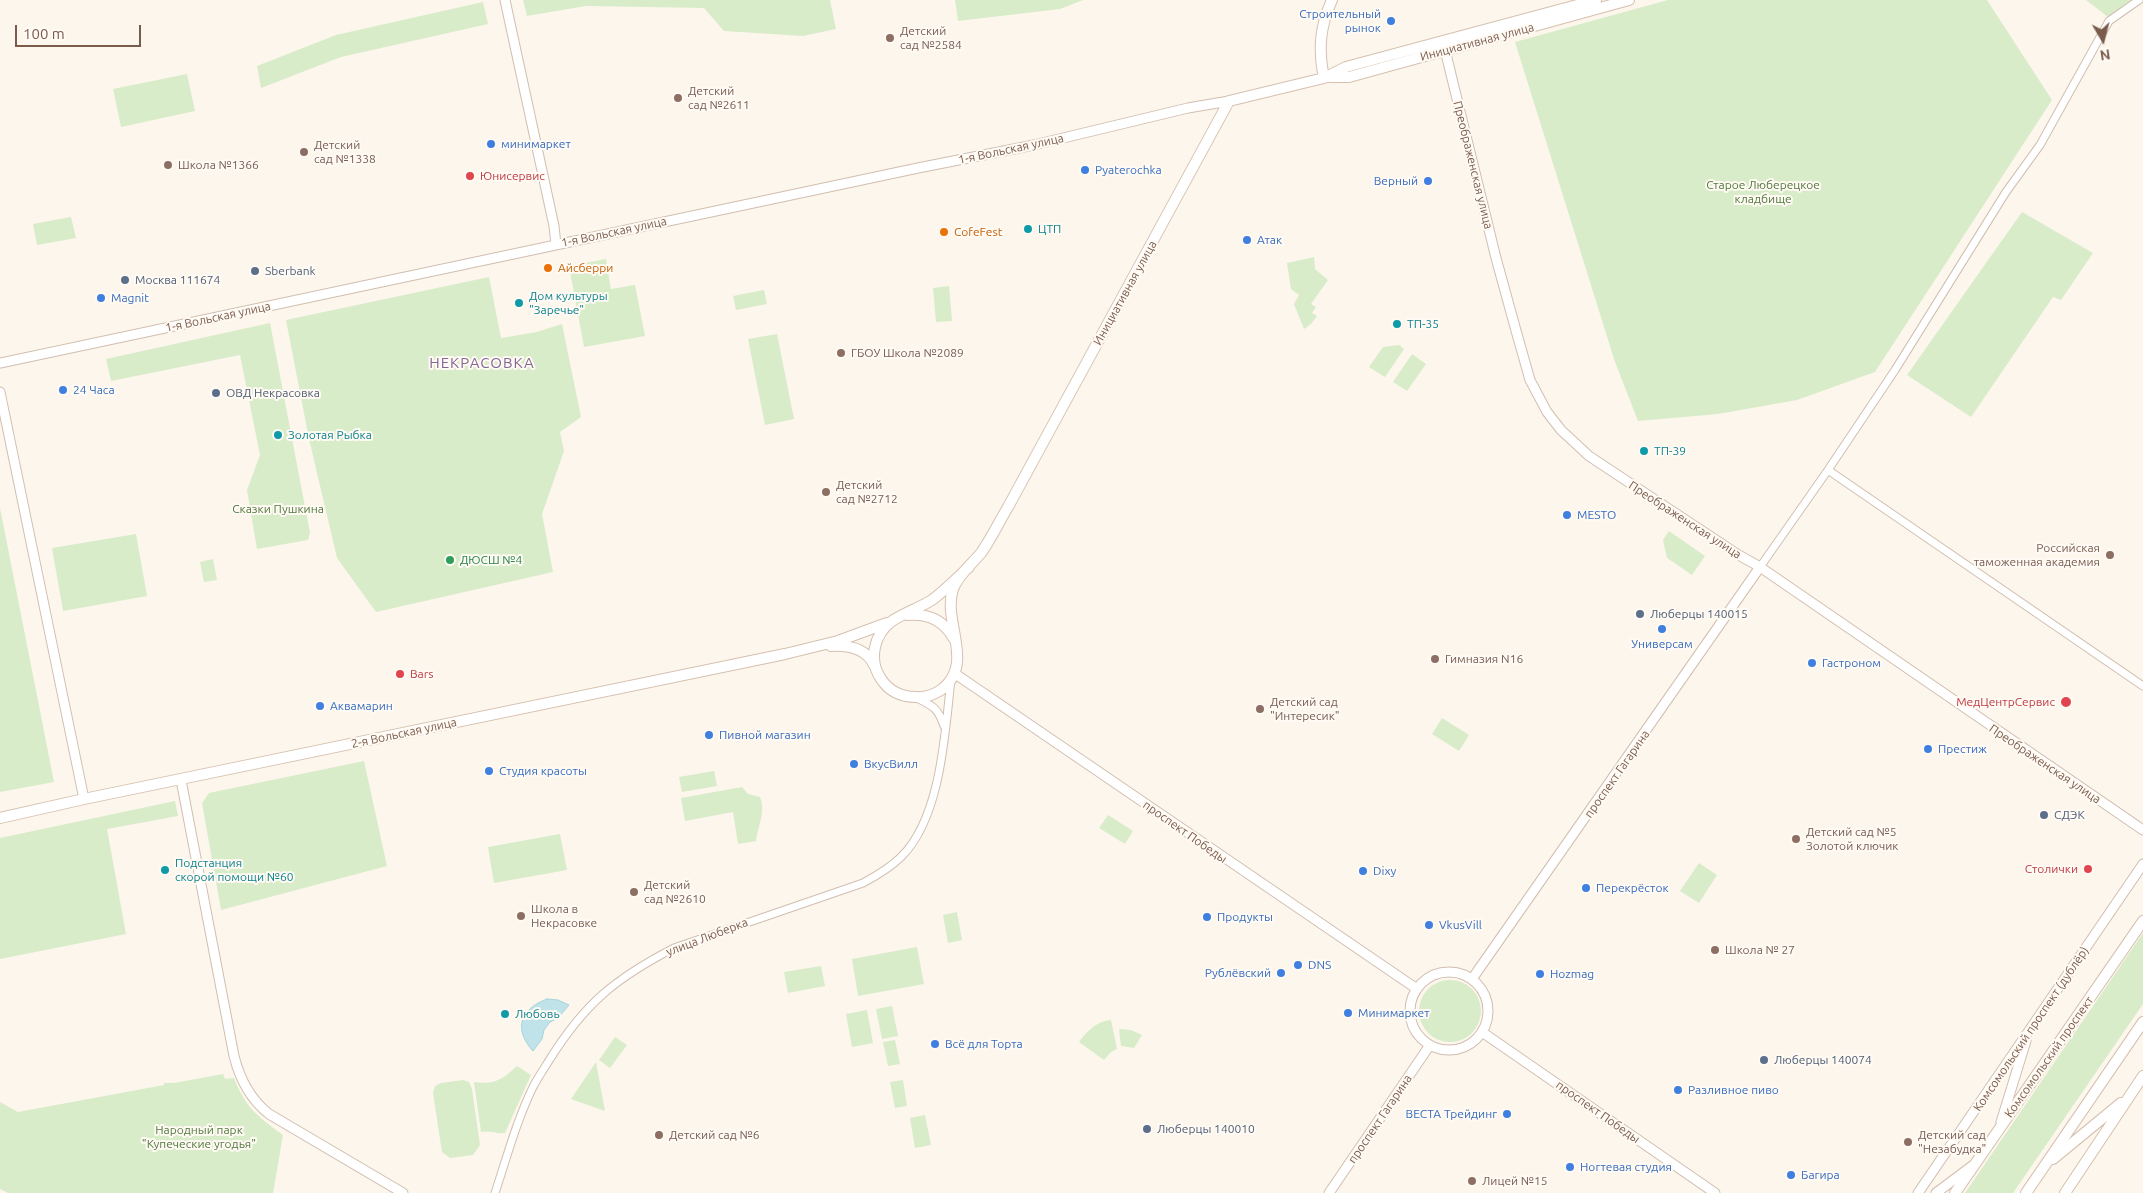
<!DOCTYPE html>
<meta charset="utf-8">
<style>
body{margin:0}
#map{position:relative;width:2143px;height:1193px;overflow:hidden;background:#fdf6ec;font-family:Ubuntu,sans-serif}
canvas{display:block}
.north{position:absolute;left:2078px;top:15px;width:50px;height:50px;-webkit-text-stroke:4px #fffaf3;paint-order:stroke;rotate:172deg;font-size:14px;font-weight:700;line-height:20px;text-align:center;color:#7a5c4d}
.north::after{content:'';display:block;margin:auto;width:18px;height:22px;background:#7a5c4d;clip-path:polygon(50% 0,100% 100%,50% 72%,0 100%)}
.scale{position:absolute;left:15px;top:25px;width:126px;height:22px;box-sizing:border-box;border:2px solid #7a5c4d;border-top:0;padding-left:6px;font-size:15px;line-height:18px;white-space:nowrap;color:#7a5c4d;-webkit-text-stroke:4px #fffaf3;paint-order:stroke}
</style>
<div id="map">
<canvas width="2143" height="1193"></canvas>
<div class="north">N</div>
<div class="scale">100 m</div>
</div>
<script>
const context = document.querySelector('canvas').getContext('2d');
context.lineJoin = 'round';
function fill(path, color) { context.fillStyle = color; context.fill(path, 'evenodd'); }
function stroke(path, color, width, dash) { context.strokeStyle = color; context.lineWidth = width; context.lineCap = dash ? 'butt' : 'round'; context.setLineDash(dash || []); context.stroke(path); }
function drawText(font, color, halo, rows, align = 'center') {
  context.font = font + ' Ubuntu,sans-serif'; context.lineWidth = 4; context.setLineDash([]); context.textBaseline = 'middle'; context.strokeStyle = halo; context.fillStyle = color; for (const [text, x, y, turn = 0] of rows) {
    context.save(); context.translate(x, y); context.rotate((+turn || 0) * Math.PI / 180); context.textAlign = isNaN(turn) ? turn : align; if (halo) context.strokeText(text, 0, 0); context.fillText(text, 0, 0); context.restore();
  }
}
fill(new Path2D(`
 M523 0H830L836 29 803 36 724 31 704 8 586 6 527 16Z
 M955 0H1083L1060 9 958 21Z
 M1668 0H1987L2052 100 1875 372 1797 400 1718 414 1638 421 1615 362 1515 42Z
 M2086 0H2133L2108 17Z
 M483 2 488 24 341 57 261 88 257 66 336 35Z
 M187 74 195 111 121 127 113 89Z
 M2022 212 2093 253 2061 300 2053 297 1971 417 1907 375Z
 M71 217 76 238 37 245 33 224Z
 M1314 257 1315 269 1328 280 1311 304 1316 307 1312 313 1317 316 1311 324 1304 329 1294 304 1299 295 1291 289 1287 263Z
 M606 259 611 289 635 285 645 336 584 347 569 266Z
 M489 277 501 338 537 332 562 324 581 417 560 432 564 451 542 514 553 572 376 612 337 558 309 439 286 320Z
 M949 286 952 321 936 322 933 288Z
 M764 290 767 304 736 310 733 296Z
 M270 323 310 533 308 540 257 549 247 490 260 455 240 355 111 381 106 359Z
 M777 334 794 419 765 425 748 339Z
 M1399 345 1404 349 1385 377 1369 367 1383 347Z
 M1412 354 1426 364 1407 391 1393 382Z
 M0 508 54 782 0 792Z
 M1669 531 1705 556 1692 575 1667 558 1663 540Z
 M136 534 147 596 63 611 52 548Z
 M213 559 217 580 204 582 200 562Z
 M1442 718 1469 735 1459 751 1432 734Z
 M364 761 387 866 221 910 202 803 209 793Z
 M714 771 717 786 682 792 679 777Z
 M742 787 748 794 760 797C766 811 758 826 756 841L738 844 733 812 685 821 681 798Z
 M175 801 178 816 107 829 126 934 0 959V838Z
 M1108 815 1133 831 1125 844 1099 828Z
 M560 834 567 870 494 883 488 847Z
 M1699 863 1717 875 1699 903 1680 891Z
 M957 912 962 940 948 943 943 915Z
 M2143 933V1004L2013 1193H1965Z
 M917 947 924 984 858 996 852 959Z
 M821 966 825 986 788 993 784 972Z
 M1419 1011a31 31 0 1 1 62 0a31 31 0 1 1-62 0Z
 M892 1006 898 1036 882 1039 876 1009Z
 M867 1010 873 1043 852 1047 846 1014Z
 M1111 1020 1117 1049 1111 1052 1104 1060 1079 1042C1087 1031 1097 1021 1111 1020Z
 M1119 1029 1131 1030 1142 1035 1134 1048 1121 1046Z
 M615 1037 627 1045 610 1068 599 1060Z
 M895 1040 900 1064 888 1066 883 1042Z
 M596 1062 605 1111 571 1099Z
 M517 1066 531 1075 505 1133C496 1134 490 1130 481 1132L474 1082C495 1085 503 1079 517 1066Z
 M223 1074 225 1079 234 1078C245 1107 258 1117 283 1135L273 1193H8L0 1189V1102L18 1112 164 1085V1083H174Z
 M463 1080 469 1082 472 1089 480 1145 473 1155 450 1158 442 1152 433 1093 435 1086 441 1083Z
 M903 1080 907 1106 895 1108 890 1082Z
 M925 1115 931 1145 915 1148 910 1118Z`), '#d8ecc9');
const water = new Path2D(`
 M547 999 558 1000 569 1005 558 1018 550 1022 544 1030 542 1039 533 1051C513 1029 520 1009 547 999Z`);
fill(water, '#bfe3e8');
stroke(water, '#a5d3da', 1);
const minor = new Path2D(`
 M1828 470 1895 370 2006 192 2040 145 2109 21 2139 0
 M1760 567 1828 470 2143 686
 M917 698C933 706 938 708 944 726
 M495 1193C507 1157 517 1119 534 1085 539 1076 545 1067 550 1059 585 1003 616 978 674 948L863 883C876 876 890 868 901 857 941 818 945 733 951 679`);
const tertiary = new Path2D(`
 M505 0 554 226 556 245
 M1445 50 1496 258 1515 327 1530 380 1547 412 1561 430 1589 456 1737 554 1760 567 2143 830
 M0 363 918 168 1034 145 1188 108 1229 101
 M0 392 84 799
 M954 673 1417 989
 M181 780 234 1056C240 1080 250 1099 269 1114L403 1193
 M1410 1011a39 39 0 1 1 78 0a39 39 0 1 1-78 0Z
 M1472 979 1760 567
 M1482 1032 1715 1193
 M2001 1122 2026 1041
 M1329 1193 1430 1045
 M1918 1193 2143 864
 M1936 1193 1972 1166`);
const secondary = new Path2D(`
 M1330 77H1349L1629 0
 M1324 78C1318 49 1320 26 1332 0
 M969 567C957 578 945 590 932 600 919 608 904 613 892 621 874 634 868 660 881 679 889 691 901 697 916 697 926 698 933 695 941 690 976 664 942 622 953 589 958 575 971 565 981 553 991 539 999 522 1008 507L1229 101 1324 78 1346 67 1596 0
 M907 615C928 613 944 620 954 639
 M831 646C848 645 866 648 874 665
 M0 818 84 799 785 654 838 641 887 623
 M2053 1159 2121 1103
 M1955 1193 2143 921
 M2026 1193 2143 1022
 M2065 1193 2143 1076`);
stroke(minor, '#d1beb0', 9);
stroke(tertiary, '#d1beb0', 11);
stroke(secondary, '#d6c0b0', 12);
stroke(minor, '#fff', 7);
stroke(tertiary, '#fff', 9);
stroke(secondary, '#fff', 10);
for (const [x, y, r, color] of [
 [1391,21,5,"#3f7fe0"],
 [890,38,5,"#8d6e63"],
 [678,98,5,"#8d6e63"],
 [491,144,5,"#3f7fe0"],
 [304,152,5,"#8d6e63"],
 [168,165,5,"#8d6e63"],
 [1085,170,5,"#3f7fe0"],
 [470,176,5,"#e0444e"],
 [1428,181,5,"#3f7fe0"],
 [1028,229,5,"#0f9aa8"],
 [944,232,5,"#e8710a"],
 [1247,240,5,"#3f7fe0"],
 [548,268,5,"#e8710a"],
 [255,271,5,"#5c6f8a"],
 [125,280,5,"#5c6f8a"],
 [101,298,5,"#3f7fe0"],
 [519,303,5,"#0f9aa8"],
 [1397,324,5,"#0f9aa8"],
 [841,353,5,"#8d6e63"],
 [63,390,5,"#3f7fe0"],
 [216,393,5,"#5c6f8a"],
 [278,435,5,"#0f9aa8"],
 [1644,451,5,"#0f9aa8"],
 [826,492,5,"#8d6e63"],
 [1567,515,5,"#3f7fe0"],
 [2110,555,5,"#8d6e63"],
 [450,560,5,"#2e9e5b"],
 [1640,614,5,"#5c6f8a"],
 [1662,629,5,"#3f7fe0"],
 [1435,659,5,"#8d6e63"],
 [1812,663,5,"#3f7fe0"],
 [400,674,5,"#e0444e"],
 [2066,702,6,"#e0444e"],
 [320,706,5,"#3f7fe0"],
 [1260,709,5,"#8d6e63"],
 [709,735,5,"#3f7fe0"],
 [1928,749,5,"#3f7fe0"],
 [854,764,5,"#3f7fe0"],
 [489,771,5,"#3f7fe0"],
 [2044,815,5,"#5c6f8a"],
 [1796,839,5,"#8d6e63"],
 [2088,869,5,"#e0444e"],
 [165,870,5,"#0f9aa8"],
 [1363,871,5,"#3f7fe0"],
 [1586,888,5,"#3f7fe0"],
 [634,892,5,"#8d6e63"],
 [521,916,5,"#8d6e63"],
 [1207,917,5,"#3f7fe0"],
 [1429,925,5,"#3f7fe0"],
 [1715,950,5,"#8d6e63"],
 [1298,965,5,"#3f7fe0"],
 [1281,973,5,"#3f7fe0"],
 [1540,974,5,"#3f7fe0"],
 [1348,1013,5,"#3f7fe0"],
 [505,1014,5,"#0f9aa8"],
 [935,1044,5,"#3f7fe0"],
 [1764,1060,5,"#5c6f8a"],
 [1678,1090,5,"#3f7fe0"],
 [1507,1114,5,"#3f7fe0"],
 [1147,1129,5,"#5c6f8a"],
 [659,1135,5,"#8d6e63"],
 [1908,1142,5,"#8d6e63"],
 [1570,1167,5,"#3f7fe0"],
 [1791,1175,5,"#3f7fe0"],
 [1472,1181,5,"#8d6e63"]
]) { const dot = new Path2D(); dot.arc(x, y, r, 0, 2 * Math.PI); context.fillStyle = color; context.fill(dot); stroke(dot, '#fffaf3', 2); }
drawText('12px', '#366cbe', '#fffaf3', [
 ["Строительный",1381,14,"right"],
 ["рынок",1381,28,"right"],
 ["минимаркет",501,144],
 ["Pyaterochka",1095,170],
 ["Верный",1418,181,"right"],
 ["Атак",1257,240],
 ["Magnit",111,298],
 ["24 Часа",73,390],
 ["MESTO",1577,515],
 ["Универсам",1662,644,"center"],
 ["Гастроном",1822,663],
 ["Аквамарин",330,706],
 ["Пивной магазин",719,735],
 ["Престиж",1938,749],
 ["ВкусВилл",864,764],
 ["Студия красоты",499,771],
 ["Dixy",1373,871],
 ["Перекрёсток",1596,888],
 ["Продукты",1217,917],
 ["VkusVill",1439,925],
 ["DNS",1308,965],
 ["Рублёвский",1271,973,"right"],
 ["Hozmag",1550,974],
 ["Минимаркет",1358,1013],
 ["Всё для Торта",945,1044],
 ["Разливное пиво",1688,1090],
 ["ВЕСТА Трейдинг",1497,1114,"right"],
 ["Ногтевая студия",1580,1167],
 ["Багира",1801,1175]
], 'left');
drawText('12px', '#785e54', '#fffaf3', [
 ["Детский",900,31],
 ["сад №2584",900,45],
 ["Детский",688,91],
 ["сад №2611",688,105],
 ["Детский",314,145],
 ["сад №1338",314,159],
 ["Школа №1366",178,165],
 ["ГБОУ Школа №2089",851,353],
 ["Детский",836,485],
 ["сад №2712",836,499],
 ["Российская",2100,548,"right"],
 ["таможенная академия",2100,562,"right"],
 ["Гимназия N16",1445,659],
 ["Детский сад",1270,702],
 ["\"Интересик\"",1270,716],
 ["Детский сад №5",1806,832],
 ["Золотой ключик",1806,846],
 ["Детский",644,885],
 ["сад №2610",644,899],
 ["Школа в",531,909],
 ["Некрасовке",531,923],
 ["Школа № 27",1725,950],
 ["Детский сад №6",669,1135],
 ["Детский сад",1918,1135],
 ["\"Незабудка\"",1918,1149],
 ["Лицей №15",1482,1181]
], 'left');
drawText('12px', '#7a5c4d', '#fffaf3', [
 ["Инициативная улица",1477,42,-15],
 ["1-я Вольская улица",1011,149,-12],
 ["Преображенская улица",1473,165,76],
 ["1-я Вольская улица",614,232,-12],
 ["Инициативная улица",1125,293,-61],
 ["1-я Вольская улица",218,317,-12],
 ["Преображенская улица",1685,520,33],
 ["2-я Вольская улица",404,733,-12],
 ["Преображенская улица",2045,764,34],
 ["проспект Гагарина",1617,774,-55],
 ["проспект Победы",1185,832,35],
 ["улица Люберка",707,937,-21],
 ["Комсомольский проспект (дублёр)",2031,1029,-56],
 ["Комсомольский проспект",2049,1057,-55],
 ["проспект Победы",1598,1112,35],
 ["проспект Гагарина",1380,1119,-56]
]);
drawText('12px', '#be3a42', '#fffaf3', [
 ["Юнисервис",480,176],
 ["Bars",410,674],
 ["МедЦентрСервис",2055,702,"right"],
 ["Столички",2078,869,"right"]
], 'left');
drawText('12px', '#537a41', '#fffaf3', [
 ["Старое Люберецкое",1763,185],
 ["кладбище",1763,199],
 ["Сказки Пушкина",278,509],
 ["Народный парк",199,1130],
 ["\"Купеческие угодья\"",199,1144]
]);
drawText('12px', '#0d838f', '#fffaf3', [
 ["ЦТП",1038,229],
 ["Дом культуры",529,296],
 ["\"Заречье\"",529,310],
 ["ТП-35",1407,324],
 ["Золотая Рыбка",288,435],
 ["ТП-39",1654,451],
 ["Подстанция",175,863],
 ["скорой помощи №60",175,877],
 ["Любовь",515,1014]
], 'left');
drawText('12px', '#c56008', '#fffaf3', [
 ["CofeFest",954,232],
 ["Айсберри",558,268]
], 'left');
drawText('12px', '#4e5e75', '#fffaf3', [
 ["Sberbank",265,271],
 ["Москва 111674",135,280],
 ["ОВД Некрасовка",226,393],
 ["Люберцы 140015",1650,614],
 ["СДЭК",2054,815],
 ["Люберцы 140074",1774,1060],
 ["Люберцы 140010",1157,1129]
], 'left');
drawText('12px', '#27864d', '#fffaf3', [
 ["ДЮСШ №4",460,560]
], 'left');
context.letterSpacing = '1px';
drawText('15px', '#846695', '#fffaf3', [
 ["НЕКРАСОВКА",482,363]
]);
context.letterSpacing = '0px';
</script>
